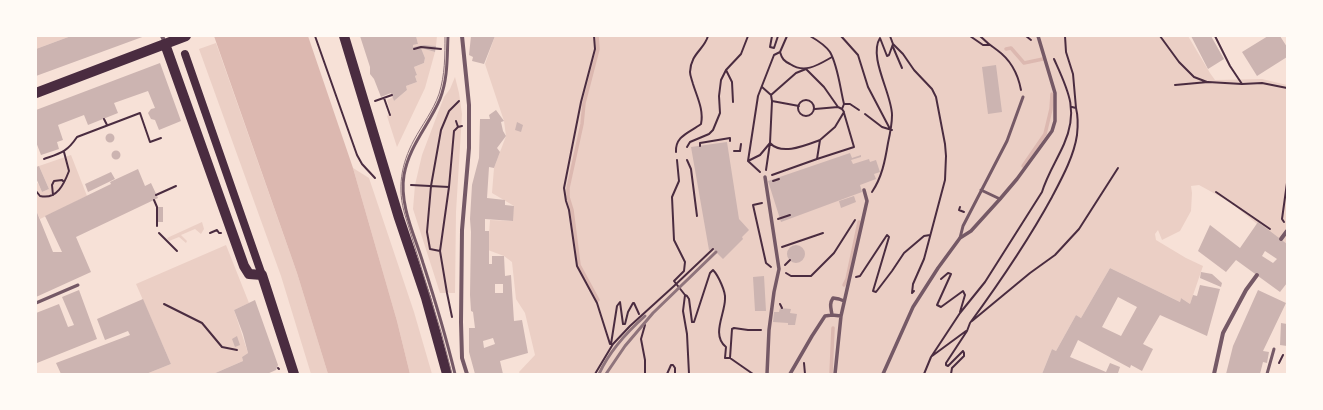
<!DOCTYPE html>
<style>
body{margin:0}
#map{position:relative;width:1323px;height:410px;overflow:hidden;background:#f7e1d7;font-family:"Open Sans",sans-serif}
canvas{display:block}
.frame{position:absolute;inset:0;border:37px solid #fffaf5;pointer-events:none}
</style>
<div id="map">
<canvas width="1323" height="410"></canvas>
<div class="frame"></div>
</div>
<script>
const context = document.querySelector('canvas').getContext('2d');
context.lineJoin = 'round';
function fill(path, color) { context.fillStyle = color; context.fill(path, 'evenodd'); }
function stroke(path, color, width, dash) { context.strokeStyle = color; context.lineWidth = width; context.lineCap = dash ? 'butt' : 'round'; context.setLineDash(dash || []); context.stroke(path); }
fill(new Path2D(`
 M36 36H71L36 49Z
 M416 36H437L436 46 424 45 413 47V45L418 44Z
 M495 36H1188L1210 73 1215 80 1262 79 1287 85V244L1257 224 1230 202 1199 185 1191 186 1192 193 1191 211 1180 231 1162 240 1158 230 1155 234 1156 240 1186 258 1203 266 1190 304 1181 298 1180 302 1110 268 1081 318 1076 315 1056 351 1052 349 1042 374H520L519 372 535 355 525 313 516 299 512 262 504 256 488 250 490 220 512 221 514 206 492 193 494 168 506 136 504 121 485 64Z
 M216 43 297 273 328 374H311L281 276 199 49Z
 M421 48 435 52 425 88 397 147 387 116 391 113 387 100 393 97 394 101 407 90 406 86 417 82 415 76 417 75 414 67 424 63 425 58Z
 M455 77 459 93 462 114 456 212 455 293H440L413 209 415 185 422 155 444 97 450 89Z
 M71 155 87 196 40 219 36 210V184L38 183 42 192 49 189 39 166Z
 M353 168 369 178 414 312 432 374H410L397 321Z
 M202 222 204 229 201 234 195 229 181 235 187 241 186 243 179 237 169 241 167 238Z
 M226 245 249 303 234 310 248 353 242 357 243 361 213 374H146L171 364 136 284Z`), '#ebcfc5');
fill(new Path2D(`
 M214 36H308L353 168 397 321 410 374H328L297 273Z`), '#dcb8b0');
stroke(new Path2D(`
 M597 36 598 49 584 103 582 124 568 188V197L572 210 579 265 598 300
 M1006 49 1011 48 1024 63 1043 59
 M1023 166 1045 134 1051 109 1052 94
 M844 285 847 279 859 222
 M831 374 833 328`), '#dcb8b0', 3.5);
fill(new Path2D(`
 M71 36H145L36 76V49Z
 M360 36H416L418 44 413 45V47L424 45 436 46 435 52 421 48 425 58 424 63 414 67 417 75 415 76 417 82 406 86 407 90 394 101 391 93 381 97 374 79 370 74V67Z
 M471 36H495L484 64 472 61 473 57 469 55Z
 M1191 36H1211L1224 59 1208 69Z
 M1268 36H1280L1287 47V57L1257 76 1242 52Z
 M160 63 181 121 159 130 155 120 151 119 148 113 151 109 155 108 148 91 114 103 118 113 88 125 84 115 58 125 63 140 57 142 59 149 41 155 36 142V110Z
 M996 65 1002 112 988 114 982 67Z
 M496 110 504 121 501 122 503 131 506 136 497 148 500 152 494 168 489 167 487 198 505 200V205L514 206 513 221 485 219V231H489V264H492V256H504L505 276 511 275 514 321 522 320 528 353 500 361 503 374H475L469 352V328H475L473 312 471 311 470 295 471 232 470 219 472 185 479 158 480 119H490L489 115ZM495 284H503V293H495ZM493 338 495 344 484 348 483 341Z
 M517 122 523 125 521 132 515 130Z
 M105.5 138a4.5 4.5 0 1 1 9 0a4.5 4.5 0 1 1-9 0Z
 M727 142 739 219 749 230 742 237 743 239 723 259 713 249 709 250 691 147Z
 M111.5 155a4.5 4.5 0 1 1 9 0a4.5 4.5 0 1 1-9 0Z
 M850 153 852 158 861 155V157L851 160 853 164 869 159 870 162 876 160 880 172 874 174 876 179 860 185 862 192 781 222 768 181Z
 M39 166 49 189 42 192 36 178V167Z
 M138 169 145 186 151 183 158 198 76 237 91 272 36 297V210L53 252H62L45 216 111 184 110 182Z
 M111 172 115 179 88 192 85 184Z
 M854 196 856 202 841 208 839 201Z
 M158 207H163V222H158Z
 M1258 222 1287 244V283L1280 292 1236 260 1226 272 1198 251 1210 225 1240 248ZM1265 251 1277 259 1273 263 1262 256Z
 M787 254a9 9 0 1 1 18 0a9 9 0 1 1-18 0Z
 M1110 268 1180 302 1181 298 1190 304 1193 295 1197 296 1200 285 1220 289 1207 336 1160 315 1143 344 1153 349 1142 371 1131 365 1130 368 1078 340 1070 357 1106 372 1110 363 1120 367 1118 373 1121 374H1042L1052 349 1056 351 1076 315 1081 318ZM1118 297 1137 307 1121 336 1102 327Z
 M1201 272 1212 274 1222 283 1221 287 1200 278Z
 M764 276 766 311H755L753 277Z
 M79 290 97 339 37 363 36 313 59 304 68 327 74 325 62 297Z
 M1258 290 1286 303 1263 351 1269 352 1267 363 1263 362 1260 374H1226L1233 346Z
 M143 299 171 364 146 374H61L56 363 130 335 128 331 105 340 97 319Z
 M255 300 278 365 276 370 267 374H213L243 361 242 357 248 353 243 334 234 310Z
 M780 308 791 309 790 313 797 314 795 325H788V323L773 322 774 312H779Z
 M1281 323 1287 324V346L1280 345Z
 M237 336 240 345 235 347 232 339Z`), '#ccb4b1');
stroke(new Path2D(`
 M315 36 357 155 362 164 375 178
 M594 36 595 49 581 102 564 188 566 201 569 210 577 266 597 303 610 344
 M772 36 770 47 774 48 778 36
 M841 36 858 55 868 87 890 129
 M890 36 893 44 903 54 914 70 932 89 936 97 945 144 946 156 945 180 924 259 913 284 912 293 914 291
 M970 36 983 45H989
 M980 36C986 42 991 46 997 50 1011 60 1018 74 1021 90
 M1026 36 1031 40
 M1065 36 1066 52 1073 74 1076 108
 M1160 36 1179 62 1194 77 1207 82
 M1215 36 1230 66 1242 84
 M893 47 902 68
 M414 49 421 47 441 49
 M780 52C782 59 784 61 790 64 805 74 818 65 832 57
 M726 70 732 82 733 102
 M1175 85 1208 82 1242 84 1262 83 1287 88
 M762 87 771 95 772 101 770 143 766 170
 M771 95 796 73 806 69 824 87 838 107 842 109
 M384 98 390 115
 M798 108a8 8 0 1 1 16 0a8 8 0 1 1-16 0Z
 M375 101 392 95
 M772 101 799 106
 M844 104H850L859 110
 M815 109 838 107
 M865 114 882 127 892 130
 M104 119 107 125
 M456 121 458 127
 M700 146V143L730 138V141
 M687 147 690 142 709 134 713 130 720 113 719 96 721 80 726 70 741 54 748 36
 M734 151H740L741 144
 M676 152C675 136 689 133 701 124 704 110 697 97 693 84 692 80 690 76 690 72 691 53 704 50 708 36
 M44 159C61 153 67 152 77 137L140 113 150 142 161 138
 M817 159 854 147 844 113
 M677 160 679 181 672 197 674 240 685 262 684 271 674 281 685 295 683 311 687 334 689 374
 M687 160 691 169 697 216
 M748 161 758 96 774 55 780 52 787 36
 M748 161 760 155 770 143C782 156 806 145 820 140
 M748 161 760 172
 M772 175 817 159 820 140 835 127 844 112 842 109 844 104C840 88 838 66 830 52 825 45 817 40 810 36
 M773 181 779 179
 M411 185 449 187
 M36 191 40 196C57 200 64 184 69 171L64 152
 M872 192C882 177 885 161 888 143 890 134 892 124 892 115 892 94 868 57 880 38L887 56 889 55 893 44
 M1216 192 1270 229
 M53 195 52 185 54 181 62 180 64 182
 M156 195 176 186
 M154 200 157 207V226
 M762 203 753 205 766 263 771 267
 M960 207 959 210 964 212
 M778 219 790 215
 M1284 222 1282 219 1287 183
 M159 233 177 251
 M210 233 217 230 219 233H221
 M782 247 823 233
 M440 251 430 249 427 232 431 186 441 130 449 111 459 101
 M785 265 790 260
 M786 273 791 276H811L834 253 855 220
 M856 277 860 276 887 235 889 237 873 291 876 292 892 271 904 253 924 236 930 235
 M941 279 948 273 951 274 937 305 941 307 963 291 965 295 960 312
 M685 295 687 296 689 299 692 322H694
 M164 304 202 323 222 347 237 350
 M780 304 782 308
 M452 317 447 293 440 251 449 187 454 131 458 127 462 126
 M972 321 1030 273 1055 255 1079 229 1118 168
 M694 322 710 273 713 270C718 275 726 292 725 299 725 314 711 335 726 347L725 358H730L753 374
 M610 344H611L617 306 620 302 623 324H625L628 312 633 303H634L639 314
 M932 356 966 331
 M730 358 732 329 734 328 748 330H761
 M804 363 805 374
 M1279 363 1283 355
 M278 368 279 369
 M595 374 613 344 630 326 674 286 713 249
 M645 374V360L641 339 645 325
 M667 374 671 365H673L675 368V374
 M924 374 931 357 960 313 985 282 1042 192C1047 175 1057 160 1064 144 1079 110 1068 90 1054 59
 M951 374 952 368 964 356V353L963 351 948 366 946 365V363L967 331 970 323C1000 282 1028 241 1052 197 1062 178 1074 156 1077 135 1078 126 1078 116 1076 108L1072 107`), '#4a2c40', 2);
stroke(new Path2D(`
 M448 36C447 57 448 79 440 99 429 125 409 146 404 175 399 205 415 236 423 263 435 300 446 337 455 374
 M981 190 1000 199
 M960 238 963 226 1007 141 1023 97
 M36 303 78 285
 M1267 374 1274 349`), '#755966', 3);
stroke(new Path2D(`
 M765 177 779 269 774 292 769 330 767 374
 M832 315C831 308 829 304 833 298L839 299 844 301
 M790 374 812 336 825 316 832 315 841 316
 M835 374 841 316 867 201 864 190
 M883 374 913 307 938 268 960 238 971 231 1000 199 1017 179 1052 131 1055 121V93L1038 36`), '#755966', 3.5);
stroke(new Path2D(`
 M162 36 165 43
 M462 36 469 105V148L462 230 461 322 462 358 467 374
 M1281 239 1287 231
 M1214 374 1223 333 1246 290 1257 275`), '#755966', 4);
stroke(new Path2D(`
 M185 54 262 275`), '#4a2c40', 8);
stroke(new Path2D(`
 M344 36 399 218 426 298 447 374
 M165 44 244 266 249 274 262 275 294 374
 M36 93 186 36`), '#4a2c40', 10);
stroke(new Path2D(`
 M445 36C445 56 445 75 439 94 433 111 422 125 414 140 401 164 397 189 405 215L441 332 452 374`), '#8f747c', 1);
stroke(new Path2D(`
 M599 374C609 352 627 332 645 316
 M606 374 625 346 653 313 716 252`), '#8f747c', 3);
</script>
